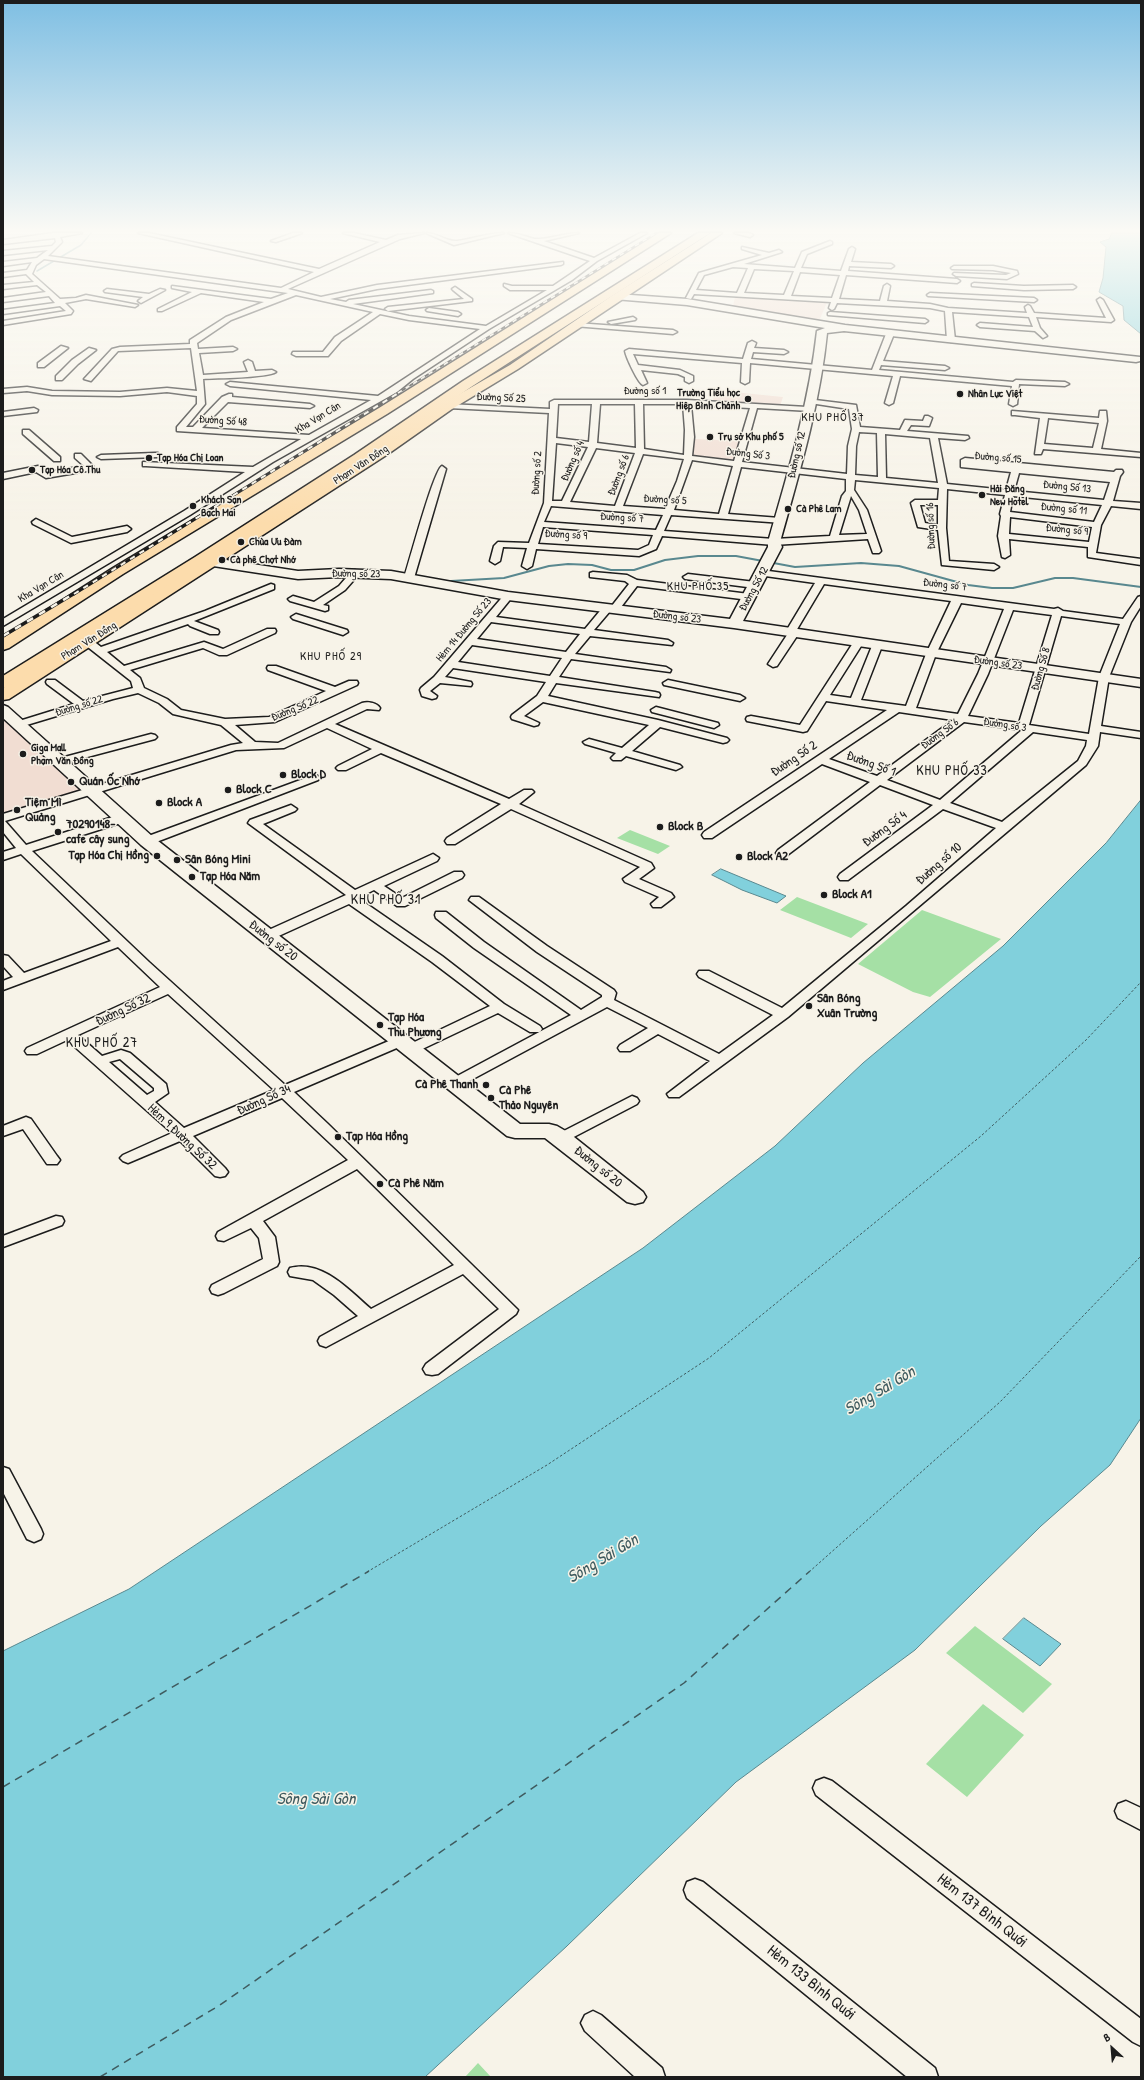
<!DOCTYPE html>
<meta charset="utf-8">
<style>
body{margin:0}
#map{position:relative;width:1144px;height:2080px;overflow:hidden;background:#f7f3e8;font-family:"Patrick Hand",sans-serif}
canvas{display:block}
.frame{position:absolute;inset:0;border:4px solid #1c1c1c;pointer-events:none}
.north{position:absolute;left:1092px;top:2028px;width:40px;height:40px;-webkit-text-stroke:3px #f7f3e8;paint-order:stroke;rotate:334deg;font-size:11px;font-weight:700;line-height:16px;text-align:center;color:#1c1c1c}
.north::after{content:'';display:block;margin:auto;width:14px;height:18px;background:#1c1c1c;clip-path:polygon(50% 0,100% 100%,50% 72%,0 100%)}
</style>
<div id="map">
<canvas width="1144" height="2080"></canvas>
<div class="frame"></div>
<div class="north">B</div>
</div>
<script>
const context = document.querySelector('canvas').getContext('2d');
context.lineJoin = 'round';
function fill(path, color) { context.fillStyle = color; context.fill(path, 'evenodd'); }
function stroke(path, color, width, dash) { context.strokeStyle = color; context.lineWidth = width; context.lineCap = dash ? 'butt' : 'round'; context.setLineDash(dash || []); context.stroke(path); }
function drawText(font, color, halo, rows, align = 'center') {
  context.font = font + ' "Patrick Hand",sans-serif'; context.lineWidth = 3; context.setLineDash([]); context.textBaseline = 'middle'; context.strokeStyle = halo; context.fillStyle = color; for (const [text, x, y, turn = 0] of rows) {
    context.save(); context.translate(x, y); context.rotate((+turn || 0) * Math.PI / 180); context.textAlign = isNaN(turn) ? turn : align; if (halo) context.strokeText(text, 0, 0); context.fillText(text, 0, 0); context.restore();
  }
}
fill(new Path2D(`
 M735 296 828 300 820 319 814 320 733 306Z
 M714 390 783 397 780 406 713 402Z
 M695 439 739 441 735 460 692 455Z
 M3 719 84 790 3 814Z`), '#f1ddd2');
fill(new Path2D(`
 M630 830 670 846 658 854 617 838Z
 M797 897 868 924 851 938 780 910Z
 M922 910 1001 939 930 997 913 992 858 964Z
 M975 1626 1052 1684 1023 1713 946 1653Z
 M983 1704 1024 1735 967 1797 926 1764Z
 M478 2063 491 2077H465Z`), '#a5e0a5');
const water = new Path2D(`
 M1112 233H1141V334L1124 320 1123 306 1099 292 1103 278 1106 247 1100 242 1109 239Z
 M1141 800V1418L1110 1465 1041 1526 915 1650 736 1782 567 1946 425 2077H3V1651L129 1589 643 1248 775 1146 863 1063 1003 946 1106 843Z
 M721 869 786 896 777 903 742 890 712 875Z
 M1024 1618 1061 1644 1040 1666 1003 1639Z`);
fill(water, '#81d0dc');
stroke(water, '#59888f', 1);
stroke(new Path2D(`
 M37 271 81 245 91 233`), '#59888f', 1.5);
stroke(new Path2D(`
 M451 581 504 578 549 566 568 564 592 565 611 570H634L665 560 698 556H736L795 567 861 563 899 566 968 585 992 588H1013L1055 578H1073L1141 587`), '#59888f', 2);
stroke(new Path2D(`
 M367 1572 547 1465 709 1358 981 1136 1086 1040 1141 982
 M809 1572 1000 1402 1141 1256`), '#3f5b5f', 1, [2.5, 2]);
stroke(new Path2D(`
 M3 1787 369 1571
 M100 2077 220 2005 684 1683 810 1571`), '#3f5b5f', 1.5, [8, 6]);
const street = new Path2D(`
 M53 233H82L60 237 62 242 48 256 281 288 314 272 138 233H149L319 269 380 242 343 233H354L386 240 398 235 424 233 400 239 288 289 321 297 377 285 563 262V264L561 265 377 289 330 299 346 302 349 300 431 290 433 291V293L353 304 409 316 486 326 547 290H510L504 286V284L512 286H553L590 261 508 233C518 233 526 237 535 239 545 240 566 233 579 233L544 241 594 258 640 233H647L597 261 572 280 489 329 413 379 397 392 273 462 190 515 3 626V619L184 511 245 472 146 466H143V462L253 467 301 439 177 431V427L197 404V396L167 392 120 396 52 395 27 391 3 393V389L27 387 52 391 120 392 167 388 197 391 191 348 118 351 91 381 84 379 112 349 120 347 190 344V340L226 317 264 302 201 293 162 311H158V309L192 292 172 288V286L271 299 288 293 44 259 36 265 32 274 60 299 76 298 86 295 138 305 135 307 86 299 65 303 73 311 71 314 3 325V321L66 311 60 306 3 314V310L55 303 49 296 3 302V298L46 292 37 285 3 289V285L34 282 26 274 3 277V273L27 270 32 262 3 266V262L37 258 48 250 3 255V251L52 246 56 242 55 238 3 244V240ZM296 295 373 312 335 337 323 352H293L292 354 296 356H328L341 341 380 314 409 320 480 329 378 396 230 382 226 384 230 386 371 400 309 435 202 428 228 402 310 408 314 406 310 404 232 397V394H229L222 397 193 427H186L205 404 203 379C216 378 268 378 276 372L272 370 255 371 252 362 248 360 244 362 248 372 203 375 199 353 233 351 237 349 233 347 198 349 197 343 231 320Z
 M293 233H302L276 242 271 241Z
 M426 233C437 233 447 242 457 241 473 239 488 233 504 233L454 245Z
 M734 233H749L753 235 750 237Z
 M830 241 832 242V244L807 254 801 268 841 271 849 249 852 247 855 249 851 262 891 264 894 266 891 268 849 266 848 271 957 279 960 281 957 283 846 275 839 299 880 301 884 286 887 284 890 286 887 301 930 304 948 308 1027 313 1025 307 1028 305 1030 306 1034 313 1106 318 1097 300 1100 298 1103 300 1114 320 1111 322 1036 317 1040 328 1047 336 1043 338 1035 331 980 327 977 325 980 323 1033 327 1029 317 952 312 955 340 951 342 947 340 945 311 930 308 837 303 834 309 832 310 829 308 831 302 694 294 691 299 686 298 699 273 762 255 742 249V247L769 253 779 250 782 252 744 264 795 268 802 252ZM733 267 748 268 737 293 696 290 704 275ZM754 269 794 271 784 295 744 293ZM800 272 840 275 832 298 791 296Z
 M954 266H993L1017 271 1018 274 1007 279 956 276 953 274 954 273 1006 275 1011 273 993 270 952 269 951 268Z
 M974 283 1024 286 1073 285 1076 287 1073 289 1024 290 972 286V284Z
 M455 287 472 299V301L388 311 385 309 388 307 464 299 453 290 452 289Z
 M107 289 149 294 160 289 165 290 141 303 138 301 143 297 105 292 104 291Z
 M930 293 1034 298 1037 300 1034 302 928 296 927 295Z
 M429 308 458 312 461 314 458 316 427 311 426 310Z
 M830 312 925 319 928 321 925 323 828 315V313Z
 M633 317 636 319 635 320 611 324 608 322Z
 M576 323 673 330 677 332 673 334 574 326 573 325Z
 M890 332 894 334 883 361 945 366 949 368 945 370 881 365 879 370 1013 382 1016 380 1065 382 1069 384 1065 386 1019 384 1017 404 1013 406 1009 404 1012 386 900 376 893 403 889 405 885 403 893 376 750 363 749 382 745 384 741 382 742 363 633 354 638 365 680 370 693 376V381L689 383 685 381V377L678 374 641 370 647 383 643 385C638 383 626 357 625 351L629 349 743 359 748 343 752 341 756 343 754 348 784 350 788 352 784 354 753 352 751 359 872 370 886 334Z
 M61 346 68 348 44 367H38V363Z
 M89 348 96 350 78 364 62 380H56V376L72 360Z
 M807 399 856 405 860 427 900 430 905 420 923 421 925 416H928L932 418 929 426 911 425 907 431 968 436 969 438 965 440 938 438 947 484 1006 490 1011 472 961 467V460L965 458 1114 472 1116 470H1122L1123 472 1120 476 1113 501 1141 503V509L1111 506 1101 525 1096 553 1141 559V565L1088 557V547L1009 539 1010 555 1005 558 1002 557 998 536 1001 516 1000 514 1005 495 947 489 946 528 949 561 994 564 999 567 994 570 942 565 938 530 918 527 911 503 915 500H938L939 488 855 480 854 490 867 510 881 551 879 553H873L868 539 774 545 662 536 656 549 639 556 536 549 532 566 527 569 522 566 527 548 503 547 500 561 495 564 490 561 494 546 498 542 529 543 544 503 549 413 448 408 444 406 448 404 550 409V402L554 400H687L807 407 811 409 810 411 757 408 742 462 847 474 848 446 852 429 849 409 810 403 806 401ZM558 404H592L589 442 556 438ZM600 404H635L636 448 597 443ZM643 404H683L685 430 684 455 644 449ZM691 405 750 408 734 461 692 456 694 437ZM859 432 877 433 878 477 855 475 856 446ZM885 434 930 438 938 483 886 478ZM556 443 588 447 562 501H552ZM596 448 635 453 615 506 570 502ZM643 454 684 459 677 481 665 509 623 506ZM692 460 733 466 719 514 674 510ZM741 467 846 479V491L842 496 830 536 774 539 664 531 671 515 783 523 784 521 780 518 728 514ZM1019 473 1110 482 1104 500 1014 491ZM851 496 859 510 867 534 839 535ZM1013 496 1102 505 1094 522 1010 512ZM920 505H938V525L925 523ZM551 506 663 515 656 530 544 522ZM1010 517 1092 527 1089 542 1009 534ZM543 527 653 535 649 545 638 550 538 544Z
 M34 408 38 410 37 412 3 416V412Z
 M1012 411 1099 418 1100 411H1106L1107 421 1101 449 1141 453V457L1043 449 1041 454H1035L1040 418 1015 415H1012ZM1048 418 1099 423 1093 448 1044 444Z
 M23 430H29L60 457V461H54L23 434Z
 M155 453H158V457L101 459 97 457 101 455Z
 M75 454H81L93 466V470L46 478 36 472 3 479V473L38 466 48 472 84 466 75 458Z
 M442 466 446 469 414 578 412 580H406L404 578C409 563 434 469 442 466Z
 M36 519 72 537 127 526 131 529 127 532 71 543 33 524 32 522Z
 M355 570 360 573 345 590 323 605 328 606V610L325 611 290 601 288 599 293 596 314 602 339 586 352 571Z
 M761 570 1054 609 1058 608 1063 611 1123 619 1138 597 1141 596V606L1131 622 1109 677 1101 726 1141 732V738L1100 732 1098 746 1086 765 788 1017 679 1097H669L667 1094 710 1061 658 1034 630 1051H620L618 1048 620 1045 648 1028 607 1007 458 1087H448L446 1084 448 1081 571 1015 474 948 436 918 435 915 436 912H446L484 942 581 1010 602 997V995L537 952 469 900 471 897H479L547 946 614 990 616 993 614 1000 719 1054 773 1015 699 977 697 974 699 971H709L782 1008 906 906 996 828 943 809 848 880H840L838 877 840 874 933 805 880 785 786 856H778L776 853 778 850 870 782 822 764 712 838H704L702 835 704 832 887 710 826 701 807 731 803 732 747 721 746 719 747 717 751 716 800 725 853 643 858 640 863 643 830 695 851 698 872 646 877 643 882 646 861 700 906 706 926 654 951 601 824 584 796 631 799 633 777 666 773 667 768 664 787 635 785 633 815 583 758 575 756 573ZM961 603 1004 609 978 674 958 714 916 708 936 654ZM1013 610 1052 615 1019 723 968 716 988 674ZM1061 616 1120 624 1099 677 1089 734 1029 725ZM899 712 953 720 877 776 829 759ZM964 722 1022 730 940 800 887 780ZM1033 732 1087 740 1086 746 1078 761 1002 822 950 803Z
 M593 572 627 575 637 580 749 594 754 597 749 600 637 586 618 611 611 610 594 630 668 640 673 643 672 645 590 636 575 654 666 667 671 670 670 672 571 659 559 677 655 692 659 693 660 695 659 697 556 683 548 696 658 720 727 738 729 740 727 742 723 743 660 727 632 751 680 765 682 767 676 770 626 756 621 760H613L611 758 616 753 585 744 583 742 589 739 622 748 649 725 543 702 524 716 539 723 538 725 534 726 512 719 511 717 512 715 537 696 546 682 453 668 445 677 471 682 472 684 471 686 440 683 430 691 437 696 436 698 432 699 422 696 420 690 421 688 434 677 505 594H511L513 596 496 617 585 629 604 606 611 607 629 584 625 581 590 577V573ZM491 622 580 634 566 652 477 639ZM472 645 562 658 550 676 458 662Z
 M688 574 755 582 760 585 755 588 685 579 683 577Z
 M271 584 274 585V589L194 621 218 630 219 632 218 634H210L190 626 188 624 107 652 124 666 204 642 223 649 267 629H275L276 631 275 633 227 655H219L203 648 130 670 140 678 144 688 167 699 181 710 225 719 269 717 326 691 268 670 267 668 268 666H276L335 687 349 681H357L358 683 357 685 275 722 235 725 255 742 278 743 362 703C368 701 377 703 380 708L379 710 367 709 335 724 509 799 524 790H532L534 792 519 804 651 863 654 868 639 879 671 893 674 897 661 907H653L651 904 659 897 625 882 623 879 640 867 511 809 455 844H447L445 841 447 838 501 804 381 753 346 770H338L336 768 338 766 372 749 327 728 284 748 236 750 5 821 26 845 119 815H127L129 818 127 821 32 851 149 962 285 1085 396 1038H406L408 1041 406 1044 294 1092 328 1124 518 1310 516 1314 438 1374 432 1375 426 1374 423 1369 426 1364 499 1309 463 1274 326 1347 320 1345 318 1341 320 1337 358 1316 334 1295 313 1280 290 1276 288 1272 290 1268C322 1259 350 1291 371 1309L454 1265 357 1169 263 1221 275 1237 279 1262 277 1266 224 1293 218 1295 212 1293 210 1289 212 1285 263 1259 259 1238 251 1228 224 1241 218 1240 216 1236 218 1232 348 1160 282 1098 193 1136 225 1168 228 1172 225 1176 220 1177 215 1176 180 1141 128 1163 123 1161 120 1158 123 1155 172 1133 67 1040 37 1054H27L25 1051 27 1048 160 987 118 947 3 990V981L13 977 3 966V955L8 956 24 973 111 941 21 854 3 860V852L16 848 3 832V814L231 745 243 743 221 725 173 714 159 703 138 693 113 699 20 727 15 724 16 722 74 704 47 684 46 682 47 680H55L83 701 133 688 131 681 84 644 83 642 84 640H92L101 647 205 611ZM168 994 274 1090 184 1128 155 1102 168 1093 166 1084 130 1053 121 1050 102 1056 78 1035ZM120 1059 154 1088V1091L147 1095 109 1062Z
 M296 614 347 630 348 632 343 635 293 619 291 617Z
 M668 680 740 695 745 698 740 701 664 685 663 683Z
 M656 707 718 723 719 725 714 728 652 712 651 710Z
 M151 734 155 735 157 737 155 739 61 764 55 761 57 759Z
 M314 775 318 776 320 778 318 780 151 844H143L141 841 143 838Z
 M291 805 297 809 295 811 263 824 355 890 433 854 439 858 437 861 384 886 402 898 454 872H462L464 875 462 878 405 906H397L374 890 358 898 442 956 504 1004 540 1026 542 1029 540 1032H530L498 1013 416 1052H406L404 1049 406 1046 490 1006 432 962 349 904 272 939H262L261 936 262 933 346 895 248 823 250 820Z
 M632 1096 637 1098 639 1101 637 1104 566 1141H556L554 1138 556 1135Z
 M26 1117 31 1119 57 1156 60 1160 57 1164H47L23 1129 3 1136V1126Z
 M56 1216 62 1217 64 1221 62 1225 3 1247V1236Z
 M3 1467 9 1469 41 1529 43 1534 41 1539 34 1542 27 1539 3 1492Z
 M824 1778 832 1781 1141 2019V2046L1133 2042 816 1795 813 1788 816 1781Z
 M1126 1801 1141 1808V1830L1118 1818 1115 1811 1118 1804Z
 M695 1879 703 1882 935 2068 938 2077H907L687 1898 684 1890 687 1882Z
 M593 2011 601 2015 662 2068 665 2077H635L585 2031 581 2023 585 2015Z`);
const secondary = new Path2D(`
 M617 294 687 299 845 325 1140 357V361L1136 362 844 331 827 333C820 404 799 474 780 542L782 547 743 621 1141 679V687L734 628 508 600 391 579 339 577 298 579 200 564 193 560 200 556 298 571 339 569 391 571 508 592 730 619 768 547V542C788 473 809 403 817 331L825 328 687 305 614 299 612 297Z
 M3 705 8 707 153 837 520 1124H549L557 1126 569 1133 643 1192 646 1197 643 1202 635 1204 627 1202 545 1138H515L507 1136 141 845 3 718Z`);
const primary = new Path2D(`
 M659 233H671L387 414 123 574 9 648 3 650V638L113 568 379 408Z
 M711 233H722L518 369 452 409 388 454 9 699 3 700V688L378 448 444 403 510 365 613 295Z`);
const highway = new Path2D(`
 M698 233H710L471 387 364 461 9 686 3 688V676L195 557 354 455 463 381Z`);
stroke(street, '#1c1c1c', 3);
stroke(secondary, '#1c1c1c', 3);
stroke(primary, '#1c1c1c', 3);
stroke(highway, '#1c1c1c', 3);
fill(street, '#f7f3e8');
fill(secondary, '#f7f3e8');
fill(primary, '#fcdcac');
fill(highway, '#fcdcac');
const railFar2 = new Path2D(`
 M398 393 656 233`);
const railFar1 = new Path2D(`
 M74 594 400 392`);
const rail = new Path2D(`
 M3 636 75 593`);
stroke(railFar2, '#1c1c1c', 2);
stroke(railFar1, '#1c1c1c', 3);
stroke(rail, '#1c1c1c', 3.5);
stroke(railFar2, '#f7f3e8', 1.5, [4.5]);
stroke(railFar1, '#f7f3e8', 2, [5.5]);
stroke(rail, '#f7f3e8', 2.5, [7]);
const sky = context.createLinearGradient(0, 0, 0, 524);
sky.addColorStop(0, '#7fbfe3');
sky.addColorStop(0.44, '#fbfaf5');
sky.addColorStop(1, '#fbfaf500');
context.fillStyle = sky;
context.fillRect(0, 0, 1144, 524);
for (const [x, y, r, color] of [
 [960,394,4,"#1c1c1c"],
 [748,399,4,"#1c1c1c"],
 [710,437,4,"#1c1c1c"],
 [149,458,4,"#1c1c1c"],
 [32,470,4,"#1c1c1c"],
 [982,495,4,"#1c1c1c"],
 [193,506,4,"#1c1c1c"],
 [788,509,4,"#1c1c1c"],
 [241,542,4,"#1c1c1c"],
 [222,560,4,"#1c1c1c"],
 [23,754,4,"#1c1c1c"],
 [283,775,4,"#1c1c1c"],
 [71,782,4,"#1c1c1c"],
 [228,790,4,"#1c1c1c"],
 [159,803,4,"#1c1c1c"],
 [17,810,4,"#1c1c1c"],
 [660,827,4,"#1c1c1c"],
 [58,832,4,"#1c1c1c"],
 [157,856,4,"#1c1c1c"],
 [739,857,4,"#1c1c1c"],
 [177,860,4,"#1c1c1c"],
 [192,877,4,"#1c1c1c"],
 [824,895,4,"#1c1c1c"],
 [809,1006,4,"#1c1c1c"],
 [380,1025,4,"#1c1c1c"],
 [486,1085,4,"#1c1c1c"],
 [491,1098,4,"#1c1c1c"],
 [338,1137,4,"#1c1c1c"],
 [380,1184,4,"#1c1c1c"]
]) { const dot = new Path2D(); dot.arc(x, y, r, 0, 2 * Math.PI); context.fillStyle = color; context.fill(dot); stroke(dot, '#f7f3e8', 1.5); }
drawText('11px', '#1c1c1c', '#f7f3e8', [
 ["Đường số 1",645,391],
 ["Đường Số 25",501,398,3],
 ["Kha Vạn Cân",318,418,-31],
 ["Đường Số 48",223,421,4],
 ["Đường Số 3",748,454,7],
 ["Đường số 12",797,455,-77],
 ["Đường số 15",998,458,5],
 ["Đường số 4",573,461,-66],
 ["Phạm Văn Đồng",361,465,-33],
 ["Đường số 2",537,473,-86],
 ["Đường số 6",619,475,-69],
 ["Đường Số 13",1067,487,6],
 ["Đường số 5",665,500,4],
 ["Đường số 11",1064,509,6],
 ["Đường số 7",622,518,4],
 ["Đường số 16",931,526,-92],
 ["Đường số 9",1067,530,6],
 ["Đường số 9",566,535,4],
 ["Đường số 23",356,574,1],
 ["Đường số 7",945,585,7],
 ["Kha Vạn Cân",41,587,-31],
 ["Đường Số 12",754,589,-61],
 ["Đường số 23",677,617,7],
 ["Hẻm 14 Đường Số 23",464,630,-50],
 ["Phạm Văn Đồng",89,641,-32],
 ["Đường số 23",998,663,8],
 ["Đường Số 8",1041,669,-74],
 ["Đường số 22",79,706,-17],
 ["Đường Số 22",295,709,-22],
 ["Đường số 3",1005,725,9],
 ["Đường Số 6",940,734,-36]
]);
drawText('bold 11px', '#1c1c1c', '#f7f3e8', [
 ["Trường Tiểu học",740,393,"right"],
 ["Hiệp Bình Chánh",740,406,"right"],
 ["Nhân Lực Việt",968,394],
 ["Trụ sở Khu phố 5",718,437],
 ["Tạp Hóa Chị Loan",157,458],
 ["Tạp Hóa Cô Thu",40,470],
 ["Hải Đăng",990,489],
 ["New Hotel",990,502],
 ["Khách Sạn",201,500],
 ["Bạch Mai",201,513],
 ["Cà Phê Lam",796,509],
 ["Chùa Ưu Đàm",249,542],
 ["Cà phê Chợt Nhớ",230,560],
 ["Giga Mall",31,748],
 ["Phạm Văn Đồng",31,761]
], 'left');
context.letterSpacing = '1px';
drawText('12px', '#1c1c1c', '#f7f3e8', [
 ["KHU PHỐ 37",833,418],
 ["KHU PHỐ 35",698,587],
 ["KHU PHỐ 29",331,657]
]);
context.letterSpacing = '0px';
drawText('13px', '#1c1c1c', '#f7f3e8', [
 ["Đường Số 2",794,759,-34],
 ["Đường Số 1",871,764,20],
 ["Đường Số 4",885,829,-36],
 ["Đường số 10",939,864,-41],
 ["Đường số 20",273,941,38],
 ["Đường Số 32",123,1010,-25],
 ["Đường Số 34",264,1100,-24],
 ["Hẻm 9 Đường Số 32",182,1137,43],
 ["Đường số 20",598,1167,39]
]);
drawText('bold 13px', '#1c1c1c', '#f7f3e8', [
 ["Block D",291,775],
 ["Quán Ốc Nhớ",79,782],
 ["Block C",236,790],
 ["Tiệm Mì",25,803],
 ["Quảng",25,818],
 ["Block A",167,803],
 ["70290148-",66,825],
 ["cafe cây sung",66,840],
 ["Block B",668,827],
 ["Tạp Hóa Chị Hồng",149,856,"right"],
 ["Block A2",747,857],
 ["Sân Bóng Mini",185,860],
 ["Tạp Hóa Năm",200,877],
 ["Block A1",832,895],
 ["Sân Bóng",817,999],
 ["Xuân Trường",817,1014],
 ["Tạp Hóa",388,1018],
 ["Thu Phương",388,1033],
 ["Cà Phê Thanh",478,1085,"right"],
 ["Cà Phê",499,1091],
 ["Thảo Nguyên",499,1106],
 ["Tạp Hóa Hồng",346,1137],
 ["Cà Phê Năm",388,1184]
], 'left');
context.letterSpacing = '1px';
drawText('14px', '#1c1c1c', '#f7f3e8', [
 ["KHU PHỐ 33",952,771],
 ["KHU PHỐ 31",386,900],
 ["KHU PHỐ 27",102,1043]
]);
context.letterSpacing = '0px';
drawText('16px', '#1c1c1c', '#f7f3e8', [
 ["Hẻm 137 Bình Quới",982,1911,38],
 ["Hẻm 133 Bình Quới",811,1983,39]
]);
drawText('italic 17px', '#3f5b5f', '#f7f3e8', [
 ["Sông Sài Gòn",880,1391,-31],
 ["Sông Sài Gòn",603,1559,-31],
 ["Sông Sài Gòn",316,1799]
]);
</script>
